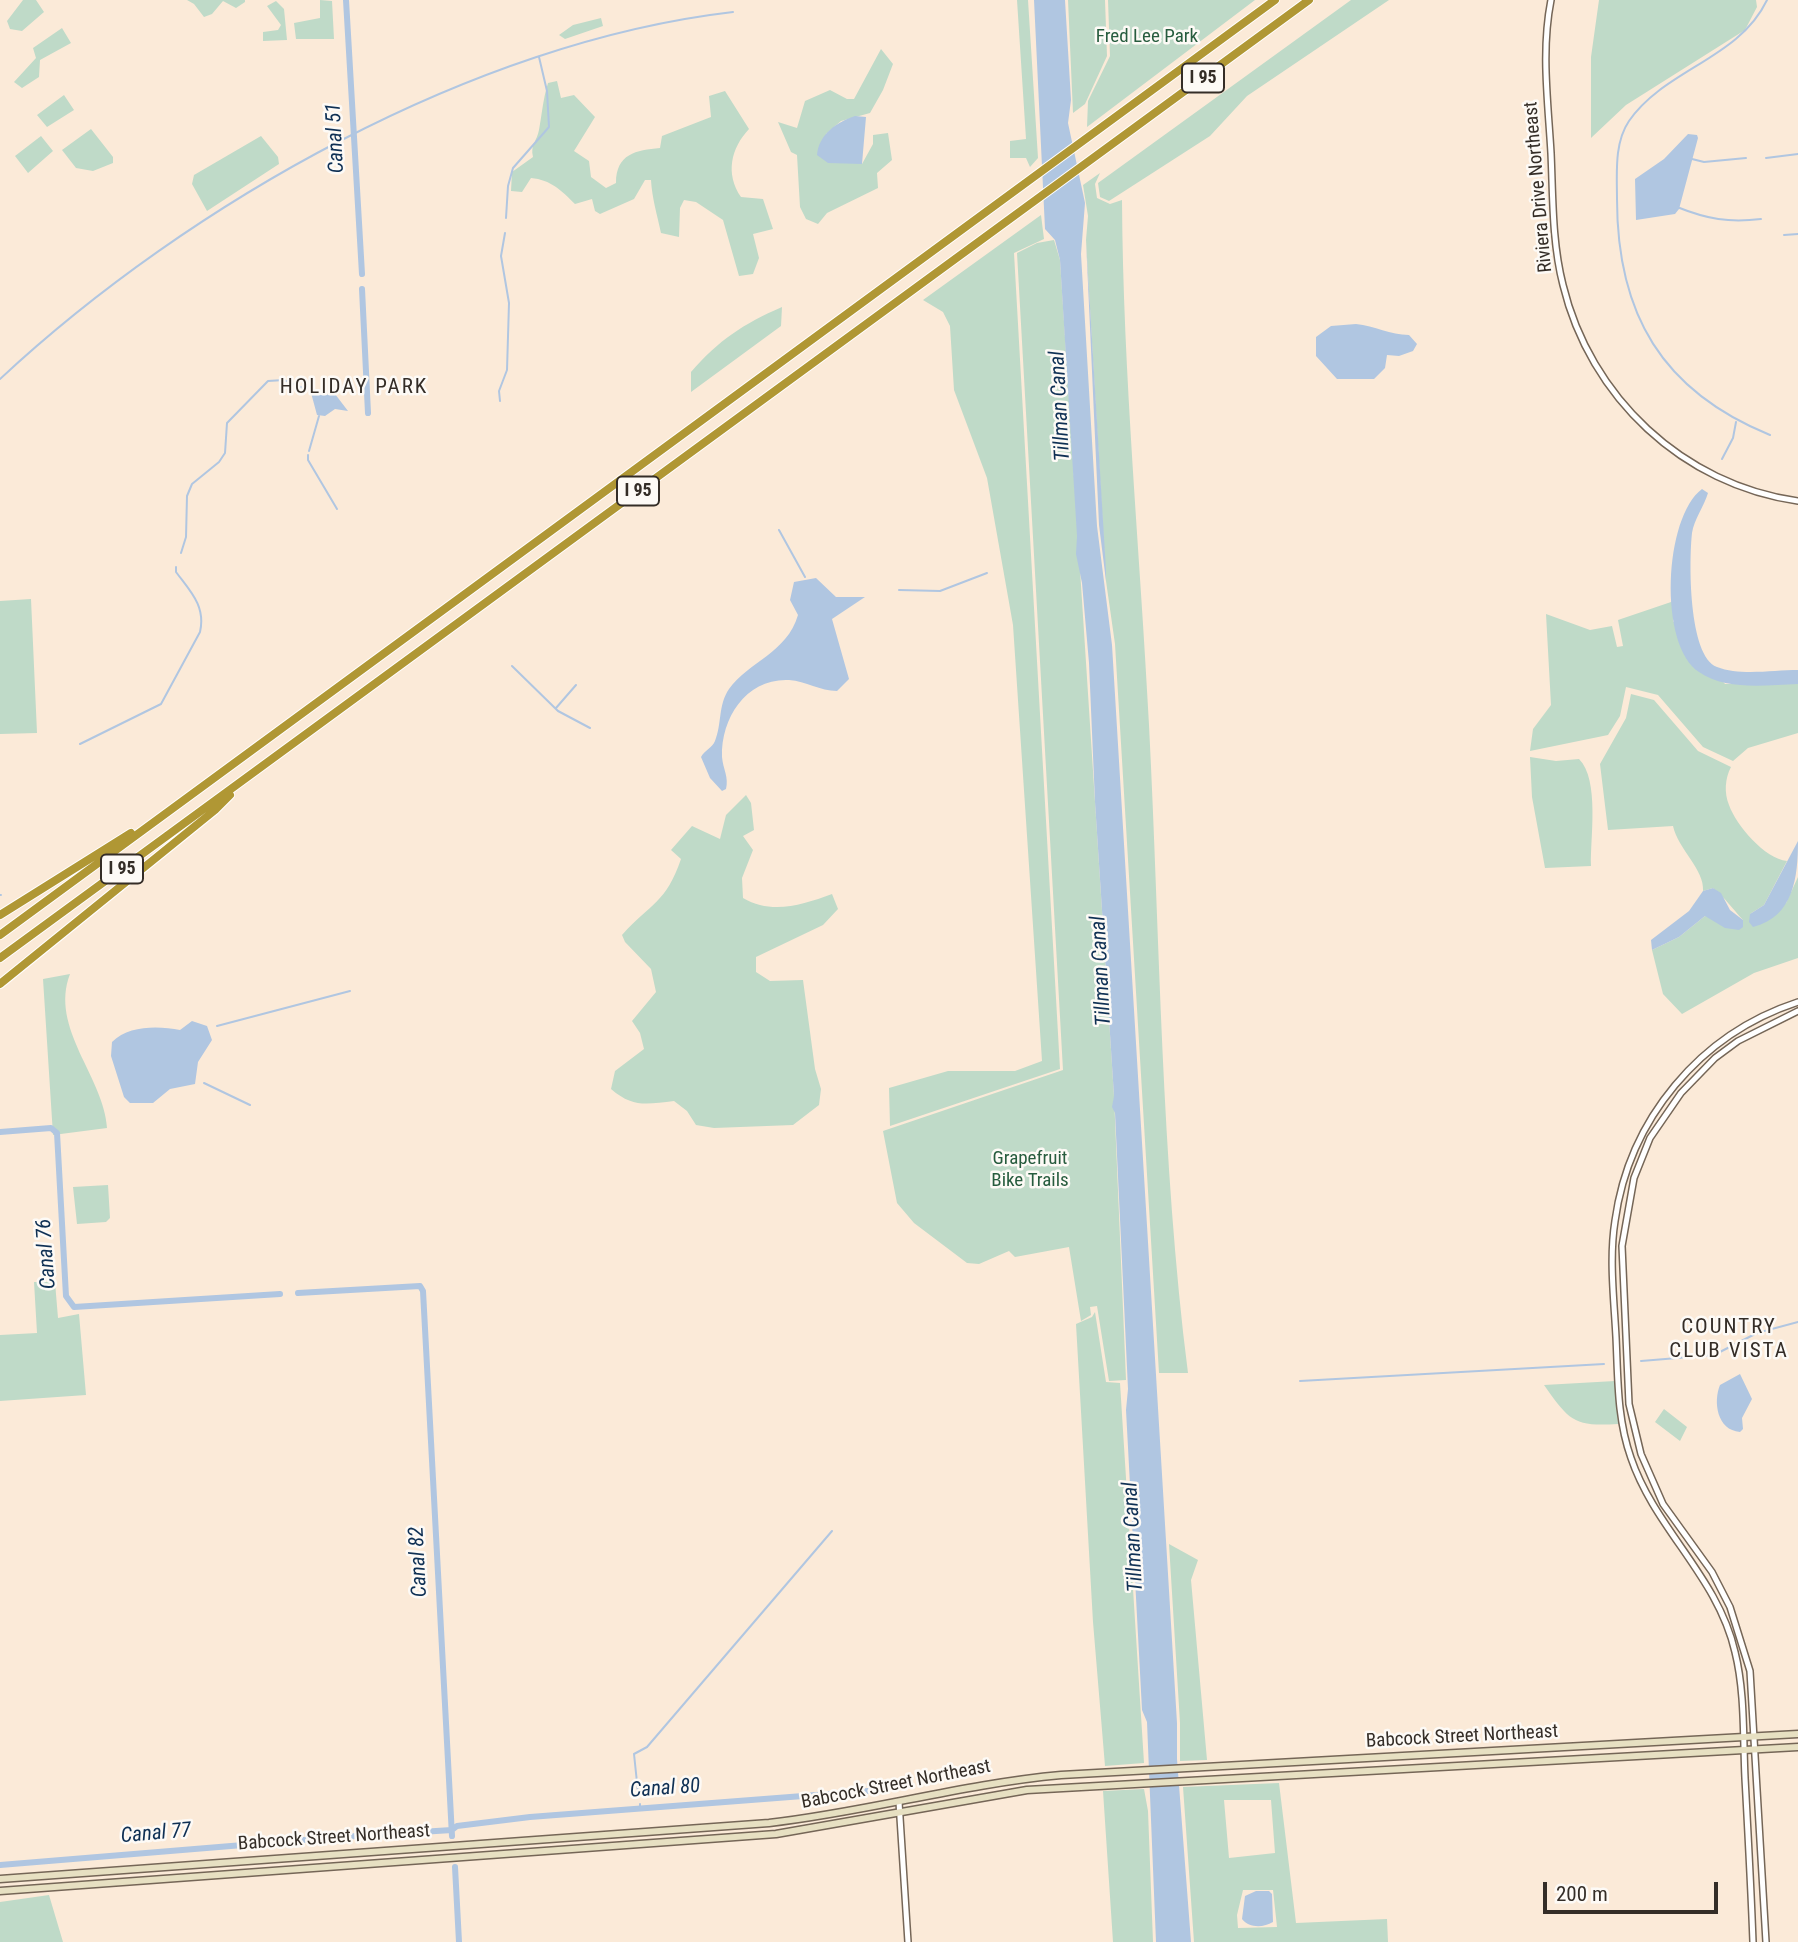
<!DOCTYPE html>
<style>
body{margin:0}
#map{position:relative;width:1798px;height:1942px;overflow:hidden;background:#fbead8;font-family:"Roboto Condensed",sans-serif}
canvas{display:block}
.scale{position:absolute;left:1543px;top:1882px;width:175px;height:32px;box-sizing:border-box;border:4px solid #342d27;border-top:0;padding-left:9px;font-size:21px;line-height:24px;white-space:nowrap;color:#342d27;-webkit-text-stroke:5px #fdfaf6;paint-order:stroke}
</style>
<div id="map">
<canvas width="1798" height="1942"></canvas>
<div class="scale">200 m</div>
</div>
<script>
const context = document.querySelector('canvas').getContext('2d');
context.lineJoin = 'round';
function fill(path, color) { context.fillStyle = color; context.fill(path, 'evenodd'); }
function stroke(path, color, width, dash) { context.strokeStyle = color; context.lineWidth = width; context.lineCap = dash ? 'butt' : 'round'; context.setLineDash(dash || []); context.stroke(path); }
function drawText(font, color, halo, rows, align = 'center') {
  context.font = font + ' "Roboto Condensed",sans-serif'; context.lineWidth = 5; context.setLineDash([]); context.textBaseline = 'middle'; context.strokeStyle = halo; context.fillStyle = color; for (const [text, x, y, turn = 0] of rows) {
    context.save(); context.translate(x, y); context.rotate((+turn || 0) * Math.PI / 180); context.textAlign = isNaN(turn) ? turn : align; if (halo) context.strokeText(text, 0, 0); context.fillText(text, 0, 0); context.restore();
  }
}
fill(new Path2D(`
 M23 0H36L44 12 22 31 10 29 7 21Z
 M187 0H245V2L236 8 223 1 212 14 204 17 194 4Z
 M320 0 332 1 334 39H296L294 23 320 18Z
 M1017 0H1028L1038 158 1030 167 1026 158H1010V141L1026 139Z
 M1068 0H1105L1107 56 1085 104 1073 113Z
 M1108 0H1255L1087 127 1088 101 1110 56Z
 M1351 0H1389L1247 96 1210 136 1109 201 1100 197 1098 183Z
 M1599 0H1756L1757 7 1745 30 1626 105 1591 138V57Z
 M276 1 284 9 287 40 263 41V32L278 30 281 25 267 6Z
 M601 18 603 26 565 39 559 35 573 25Z
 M62 28 71 43 40 60 39 77 22 88 14 82 36 58 33 48Z
 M881 49 893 64 883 90 870 113 841 121 826 134 862 164 873 144V135L888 133 892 160 877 173 878 188 827 213 818 224 806 219 800 207 797 155 791 152 778 122 797 128 805 101 830 90 847 99H854Z
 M557 81 561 98 574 95 595 117 574 151 589 161 591 177 606 188 616 183C616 154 636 150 660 148L662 136 711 117 709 96 725 91 749 129C731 148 725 174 741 197L763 199 773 229 753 234 759 258 753 274 739 276 723 220 696 202 684 200 680 208 679 237 661 233C657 214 652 198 651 180H645L634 199 600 214 595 211 592 199 575 204C561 190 551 180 531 178L522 192 511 191 512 172 533 157C530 145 537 141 539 130 542 114 543 99 548 83Z
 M64 95 74 110 47 127 37 115Z
 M91 129 113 157V163L93 171 76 168 62 150Z
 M41 136 53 151 28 173 15 156Z
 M261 136 278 157 279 164 207 211 192 184 194 175Z
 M1100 173 1095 184 1097 198 1110 204 1122 200C1123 376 1140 550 1149 725 1160 941 1161 1158 1188 1373H1159L1115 644 1106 581 1086 240 1088 216 1083 185Z
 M1041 215 1044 239 1014 253 1060 1069 890 1126 889 1088 948 1071H1015L1042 1061 1013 625 987 478 954 390 950 326 943 312 923 300Z
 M1054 240 1060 260 1114 1096 1126 1380 1109 1381 1097 1306 1090 1307 1091 1315 1081 1321 1069 1247 1015 1257 1009 1251 979 1264 967 1263 914 1223 897 1203 883 1131 1063 1070 1017 253 1037 243Z
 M782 307 781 326 691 392V372C719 340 743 324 782 307Z
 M31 599 37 733 0 734V601Z
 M1674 601 1673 621 1725 684H1798V733L1748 748 1733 761 1703 747 1658 695 1626 687 1620 716 1608 735 1530 751 1533 729 1551 705 1546 614 1590 630 1612 626 1617 647 1623 646 1618 620Z
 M1631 694 1654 700 1698 751 1731 767C1725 778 1724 793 1729 805 1736 825 1765 859 1787 861L1764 905 1750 914 1786 903 1798 877V958L1754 973 1682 1014 1663 994 1652 950 1679 937 1705 916 1743 920C1733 909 1725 898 1713 888L1703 891C1705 870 1678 849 1673 826L1608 830 1600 764 1626 718Z
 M1530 757 1556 761 1579 759C1600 780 1590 839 1591 866L1545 868 1532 797Z
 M746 795 751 803 754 830 743 836 753 850 742 878 743 898C772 915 802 905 832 894L838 909 823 925 756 957V972L770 981 803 980 815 1069 821 1089 819 1105 793 1125 714 1128 696 1125 687 1111 674 1101C647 1104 633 1108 611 1089L615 1071 644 1049 640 1033 632 1021 656 992 651 969 625 942 622 935C651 903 666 903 681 859L671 850 692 826 720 839 726 815Z
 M70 974C49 1028 104 1077 107 1128L53 1135 43 979Z
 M108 1185 110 1218 106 1222 77 1224 73 1187Z
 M34 1282H55L58 1318 79 1314 86 1395 0 1401V1335L37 1333Z
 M1095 1312 1106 1382 1120 1383 1144 1763 1105 1766 1093 1622 1076 1324 1092 1317Z
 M1615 1381 1618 1424C1573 1427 1569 1420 1544 1385Z
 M1664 1409 1687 1427 1680 1441 1655 1422Z
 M1169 1544 1198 1560 1191 1580 1207 1760 1180 1761V1723Z
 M1279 1783 1296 1923 1387 1919 1388 1942H1194L1183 1787ZM1271 1800 1275 1853 1229 1858 1224 1800ZM1243 1890H1273L1277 1927 1238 1928 1237 1915Z
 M1144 1789 1148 1811 1153 1942H1113L1103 1791Z
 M49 1895 63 1942H0V1902Z`), '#bfdac8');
fill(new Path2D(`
 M1034 0H1065L1071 100 1068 123 1085 203 1081 254 1097 526 1112 645 1177 1723V1759L1191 1942H1156L1147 1722 1142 1710 1126 1410 1128 1389 1115 1113 1112 1107 1114 1096 1095 802 1089 663 1082 583 1076 554 1077 536 1060 260 1055 240 1045 229Z
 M855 116 866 117 862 164 828 163 817 155C819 134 837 122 855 116Z
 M1688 134 1697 135 1698 138 1679 209 1675 214 1636 220 1635 179 1664 159Z
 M1086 240 1106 570V581L1099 525Z
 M1356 324C1375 326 1390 335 1409 335L1417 344 1413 351 1399 356 1387 355 1385 368 1374 379H1337L1316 356V337L1331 326Z
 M310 389 321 395 335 394 348 411 335 409 325 416 317 415Z
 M1702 489 1708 493C1704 506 1694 520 1692 533 1689 560 1688 656 1717 667 1740 676 1773 670 1798 670V684C1766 685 1726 691 1699 672 1658 645 1664 517 1702 489Z
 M816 578 836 597H865L832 619 849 679 837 691C820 691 806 681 789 680 747 678 721 717 722 757 723 769 729 777 726 789L722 791 710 778 701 757C705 750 712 748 715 741 722 724 718 705 729 689 748 662 787 653 798 615L790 600 794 582Z
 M1798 841C1798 876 1794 917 1753 927L1749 922 1750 914 1764 905Z
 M1713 888 1721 893 1730 910 1743 920V927L1739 930 1725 928 1705 916 1679 937 1652 950 1651 940 1689 911 1703 891Z
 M192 1021 207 1026 212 1040 198 1062 195 1084 170 1089 153 1103H130L124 1097 111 1056 112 1042C129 1025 159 1026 180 1030Z
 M1740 1374 1752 1399 1742 1418 1743 1429 1740 1432C1717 1430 1713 1402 1720 1385Z
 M1256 1891H1269L1272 1894 1273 1922C1263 1928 1249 1928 1242 1919L1245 1896Z`), '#b0c6e1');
stroke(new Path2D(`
 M1767 0C1739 59 1665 69 1629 121 1614 143 1617 174 1617 199 1617 314 1662 391 1770 435
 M1766 158 1798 154
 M1692 159 1704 162 1746 158
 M1677 207C1707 219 1729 223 1761 219
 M506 218 508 186 513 168 549 127 547 91 539 57
 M1784 235 1798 234
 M0 379C189 203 474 42 733 12
 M500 401 499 391 507 370 509 303 501 256 505 233
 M309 451 319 416
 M308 455V460L337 509
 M1722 459 1733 438 1736 422
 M779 530 805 577
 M181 553 186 537 187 496 192 484 219 462 225 453 227 423 268 381 284 380 303 388
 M899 590 940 591 987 573
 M512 666 558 711 590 728
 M556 708 576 685
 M80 744 161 704 200 632C206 606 190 591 176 572V567
 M0 895H1
 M217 1026 350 991
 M204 1083 250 1105
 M1641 1361 1714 1355 1757 1333 1798 1322
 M1300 1381 1604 1364
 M638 1792 634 1754 647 1747 832 1531
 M640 1804V1809`), '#b0c6e1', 2);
stroke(new Path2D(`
 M346 0 362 274
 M362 289 368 413
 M0 1132 51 1128 57 1133 66 1296 74 1307 280 1294
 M298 1293 420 1286 423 1291 452 1836
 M325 1838 452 1830 457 1826 530 1817 881 1790
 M0 1865 316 1839
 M455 1867 459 1942`), '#b0c6e1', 6);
const tertiary = new Path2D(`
 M1551 0C1541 51 1548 101 1551 153 1553 197 1552 242 1563 285 1590 397 1683 485 1798 501
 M899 1802 908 1942
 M1753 1942C1751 1887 1748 1833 1745 1778 1743 1737 1745 1692 1735 1652 1718 1577 1655 1529 1631 1458 1617 1419 1618 1378 1616 1337 1614 1299 1609 1259 1615 1221 1629 1119 1700 1034 1798 1002
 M1766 1942 1750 1671 1730 1607 1712 1572 1663 1504 1641 1454 1629 1404 1622 1246 1634 1178 1650 1138 1681 1093 1715 1058 1738 1041 1798 1011`);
const secondary = new Path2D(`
 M0 1879 769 1823C867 1812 962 1784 1061 1775L1798 1734
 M0 1891 776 1834 1027 1790 1798 1747`);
const motorway = new Path2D(`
 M0 915 131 833
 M0 935 1275 0
 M0 958 1309 0
 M0 984 215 810 230 795`);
stroke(tertiary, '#756657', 8);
stroke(secondary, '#756657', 9);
stroke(motorway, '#fff', 10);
stroke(tertiary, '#fff', 5);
stroke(secondary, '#e7e0c2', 6);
stroke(motorway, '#b09734', 8);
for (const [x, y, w] of [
 [1203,78,42],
 [638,491,42],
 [122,869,42]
]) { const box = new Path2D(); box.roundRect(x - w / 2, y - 14.5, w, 29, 5); context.fillStyle = '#fdfaf6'; context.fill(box); stroke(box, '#342d27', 2); }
drawText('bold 18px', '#342d27', null, [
 ["I 95",1203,78],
 ["I 95",638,491],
 ["I 95",122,869]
]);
drawText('19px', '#275c3e', '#fdfaf6', [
 ["Fred Lee Park",1147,37],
 ["Grapefruit",1030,1159],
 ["Bike Trails",1030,1181]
]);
drawText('19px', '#342d27', '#fdfaf6', [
 ["Riviera Drive Northeast",1539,187,-95],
 ["Babcock Street Northeast",1462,1737,-3],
 ["Babcock Street Northeast",896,1785,-11],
 ["Babcock Street Northeast",334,1838,-4]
]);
drawText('italic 21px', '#0f3054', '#fdfaf6', [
 ["Canal 51",336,138,-93],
 ["Tillman Canal",1061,406,-93],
 ["Tillman Canal",1102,971,-93],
 ["Canal 76",47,1254,-94],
 ["Tillman Canal",1134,1537,-93],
 ["Canal 82",419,1562,-93],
 ["Canal 80",665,1789,-4],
 ["Canal 77",156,1834,-5]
]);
context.letterSpacing = '2px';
drawText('21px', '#342d27', '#fdfaf6', [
 ["HOLIDAY PARK",354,388],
 ["COUNTRY",1729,1328],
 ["CLUB VISTA",1729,1352]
]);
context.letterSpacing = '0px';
</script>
